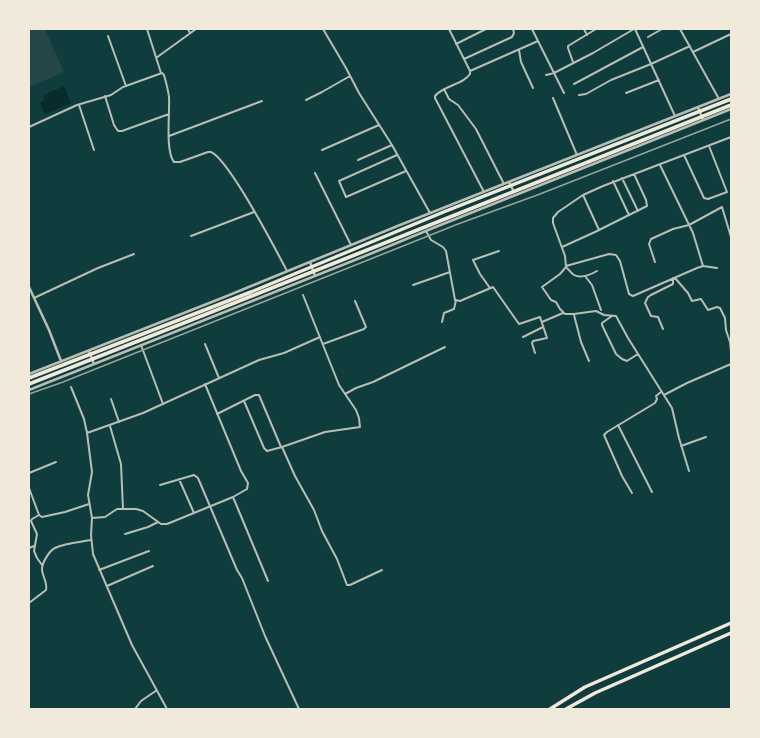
<!DOCTYPE html>
<style>
body{margin:0}
#map{position:relative;width:760px;height:738px;overflow:hidden;background:#0f3d3e;font-family:"Alegreya Sans",sans-serif}
canvas{display:block}
.frame{position:absolute;inset:0;border:30px solid #f1e9da;pointer-events:none}
</style>
<div id="map">
<canvas width="760" height="738"></canvas>
<div class="frame"></div>
</div>
<script>
const context = document.querySelector('canvas').getContext('2d');
context.lineJoin = 'round';
function fill(path, color) { context.fillStyle = color; context.fill(path, 'evenodd'); }
function stroke(path, color, width, dash) { context.strokeStyle = color; context.lineWidth = width; context.lineCap = dash ? 'butt' : 'round'; context.setLineDash(dash || []); context.stroke(path); }
fill(new Path2D(`
 M29 29H45L64 72 29 87Z`), '#244646');
fill(new Path2D(`
 M64 86 71 103 45 114 40 103 44 100V95Z`), '#0a2a2b');
stroke(new Path2D(`
 M147 29 161 73
 M188 29 190 33
 M323 29 346 68 359 93 392 145 430 213
 M449 29 470 71V74C463 85 444 85 435 96V98L484 192
 M532 29 564 93
 M584 29 587 35
 M635 29 675 116
 M680 29 719 99
 M108 36 126 86
 M648 37 662 29
 M456 44 486 29
 M519 50 521 62 533 88
 M693 52 731 34
 M156 58 196 29
 M464 59 512 37 514 33 513 29
 M573 62 568 48V46L596 29
 M470 71 538 41
 M546 75 554 73 593 53 634 29
 M574 84 643 47
 M444 89 449 99 458 105 476 129 504 184
 M626 93 659 80
 M579 95 586 94 611 80 651 64 690 46
 M105 96 114 125 118 131H122L169 114
 M553 98 577 155
 M306 100 322 92 350 76
 M79 105 94 150
 M29 127 77 105 111 95 123 87 162 73 164 75C166 82 168 89 169 97 170 112 165 151 174 162H180L208 152H211C229 160 276 250 287 271
 M169 136 262 101
 M322 150 379 125
 M397 155 339 181 346 197 406 171
 M684 155 704 198 708 199 727 192 709 146
 M358 160 392 145
 M660 165 693 233 703 266
 M315 173 351 245
 M622 178 638 211
 M613 181 629 215
 M583 195 599 230
 M426 231 431 240 443 247 446 251 455 300 460 301 493 287 519 324 540 317 547 338 533 341 532 343 535 353
 M191 236 254 212
 M562 247 595 232 647 206 646 200 634 174
 M655 262 649 244 651 239 673 229 689 225 722 207 731 237
 M566 266 609 254 616 255 620 261 629 294 633 296 697 268 703 266 717 268
 M567 268C569 270 571 273 574 275 581 279 590 275 597 271
 M585 276 592 285 601 310
 M675 278 688 293 692 301 701 299 708 310 717 307 720 308 725 318 726 330 730 342 731 352
 M413 285 450 272
 M490 288 480 274 473 260 499 251
 M34 298 98 268 134 254
 M574 315 581 342 589 361
 M612 316 602 323V325L616 354 622 359 627 361 638 354
 M442 322 444 313 454 309 456 300
 M542 322 563 313
 M663 329 658 317 651 316 645 303 648 297 651 295 673 284V278
 M523 337 543 327
 M205 344 219 378
 M323 344 364 329 366 327 355 301
 M141 345 163 404
 M71 387 84 419 87 433 92 472 88 495 92 518 91 535 93 554 132 645 167 709
 M345 394 356 388 373 382 445 347
 M664 395 687 383 731 364
 M111 399 119 422
 M244 401 264 448 267 451 282 447 325 432 360 427 359 418 356 410 339 385 303 295
 M217 414 255 395H259L281 447
 M618 425 652 492
 M110 426 121 464 123 509
 M87 433 143 413 259 360 284 353 320 337
 M681 446 706 437
 M282 447 295 476 314 510 322 531 337 559 347 585H350L382 570
 M689 471 679 438 672 408 628 338 616 316 604 315 596 311 574 314H565L560 309 556 302 551 300 542 287 560 274 566 267 565 256 553 223V218L558 212 583 195 603 186 731 137
 M29 473 56 462
 M179 479 194 513
 M160 485 194 475 198 478 237 570 242 578 265 636 299 709
 M29 488 39 515 42 517 65 512 89 504
 M632 493 622 476 604 435 607 432 655 403 657 399 656 396 661 392
 M233 497 268 581
 M39 515 32 519 31 521 37 534 34 551 37 558 42 565
 M92 518 105 517 117 509H136L143 511 161 524H167L233 497 247 489 248 483 241 471 205 384
 M125 534 148 527 158 522
 M29 548 34 546
 M99 570 149 551
 M107 586 153 566
 M29 603 46 590C48 583 42 576 42 569 42 563 49 551 55 548 65 543 80 542 91 540
 M135 709 141 701 157 690`), '#b8beb3', 2);
stroke(new Path2D(`
 M698 107 703 120
 M509 182 514 192
 M310 262 315 276
 M29 287 49 330 61 361
 M89 351 94 364
 M29 374 222 298 400 225 731 94
 M29 390 365 256 438 226 731 109`), '#b8beb3', 2.5);
stroke(new Path2D(`
 M29 378 251 292 446 211 731 99
 M29 384 194 319 731 105
 M550 709 585 687 731 623
 M566 709 595 693 731 633`), '#f1e9da', 3.5);
stroke(new Path2D(`
 M29 394 63 382 458 224 540 194 731 119`), '#97a49c', 1.5);
</script>
